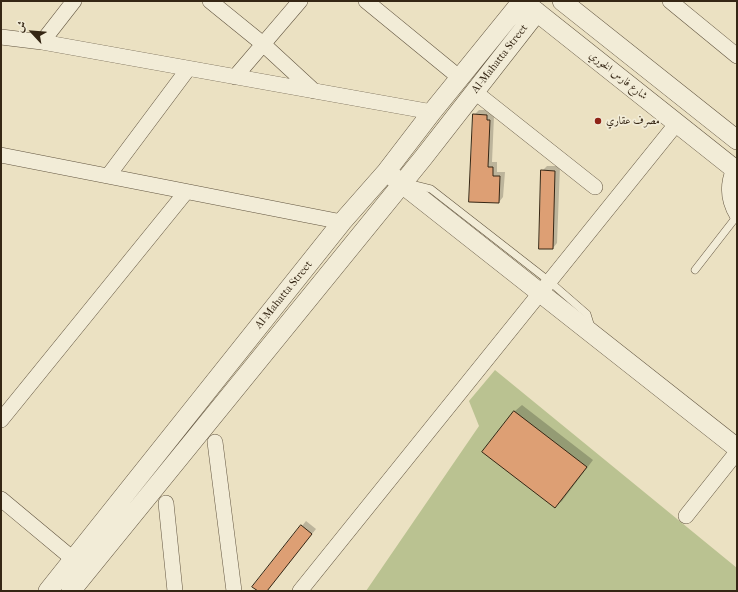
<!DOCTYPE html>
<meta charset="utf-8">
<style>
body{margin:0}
#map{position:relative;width:738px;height:592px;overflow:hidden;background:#ebe1c2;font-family:"IM FELL French Canon",Amiri,serif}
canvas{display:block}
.frame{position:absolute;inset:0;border:2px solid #352614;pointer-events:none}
.north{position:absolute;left:12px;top:12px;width:40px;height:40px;-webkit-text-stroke:3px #f2ecd7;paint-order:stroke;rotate:296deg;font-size:11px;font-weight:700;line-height:16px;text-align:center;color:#352614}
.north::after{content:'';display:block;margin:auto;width:14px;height:18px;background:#352614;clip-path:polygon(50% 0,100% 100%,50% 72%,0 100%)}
</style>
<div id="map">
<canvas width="738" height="592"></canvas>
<div class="frame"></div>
<div class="north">ش</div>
</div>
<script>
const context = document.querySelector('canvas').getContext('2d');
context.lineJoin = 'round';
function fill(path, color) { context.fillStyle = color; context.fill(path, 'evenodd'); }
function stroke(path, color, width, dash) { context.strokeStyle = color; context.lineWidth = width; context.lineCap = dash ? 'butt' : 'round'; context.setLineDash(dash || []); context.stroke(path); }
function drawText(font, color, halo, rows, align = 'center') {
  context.font = font + ' "IM FELL French Canon",Amiri,serif'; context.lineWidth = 3.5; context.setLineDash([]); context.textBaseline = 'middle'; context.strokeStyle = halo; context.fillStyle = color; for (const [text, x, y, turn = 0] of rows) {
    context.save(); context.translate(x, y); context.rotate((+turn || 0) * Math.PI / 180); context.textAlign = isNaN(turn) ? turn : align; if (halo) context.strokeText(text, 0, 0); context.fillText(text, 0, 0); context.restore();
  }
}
fill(new Path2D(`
 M495 370 737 568V591H366L479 426 469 401Z`), '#bac291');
fill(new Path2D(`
 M479 110H492V116H494L492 162H497V172H505L503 197 499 202 470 201 474 115Z
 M547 166H560L557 243 553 248 542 171Z
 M522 405 593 460 562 501 555 507 484 452 515 411Z
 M306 521 316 529 268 589 266 591H259L302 526Z`), '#0003');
const building = new Path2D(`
 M473 114 487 115V120H490L488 167H493V176H500L499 203 469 202Z
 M541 170 555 171 553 249H539Z
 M514 411 587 467 555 508 482 452Z
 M301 525 312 534 267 591H258L252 587Z`);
fill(building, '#dd9f74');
stroke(building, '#352614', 1);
const service = new Path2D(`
 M411 184 431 189 549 281 587 314 591 327
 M695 270 737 216`);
const minor = new Path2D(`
 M210 1 263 44 314 91
 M366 1 460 78
 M670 1 737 56
 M1 37 42 42 432 112
 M42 42 74 1
 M235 77 300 1
 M475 92 595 187
 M1 155 342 222
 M734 169C727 185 728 200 737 215
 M108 176 188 69
 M1 420 186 192
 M215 442 234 591
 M1 499 73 559
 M166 503 175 591
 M686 516 737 452
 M300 591 677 123`);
const tertiary = new Path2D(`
 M562 1 737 140
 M528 5 737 171
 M392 176 737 448
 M48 591 342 222 386 172 432 112 522 1
 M71 591 423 158 537 12`);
stroke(service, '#625540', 8);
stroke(minor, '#625540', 16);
stroke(tertiary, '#625540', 20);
stroke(service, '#f2ecd7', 7);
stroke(minor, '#f2ecd7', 15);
stroke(tertiary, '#f2ecd7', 19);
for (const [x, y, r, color] of [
 [598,121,4,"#8f2418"]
]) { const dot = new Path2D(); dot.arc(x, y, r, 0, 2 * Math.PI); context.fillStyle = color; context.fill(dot); stroke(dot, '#f2ecd7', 1.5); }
drawText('11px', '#352614', '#f2ecd7', [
 ["Al-Mahatta Street",500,59,-52],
 ["شارع فارس الخوري",618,76,38],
 ["Al-Mahatta Street",284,295,-51]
]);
drawText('11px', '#352614', '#f2ecd7', [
 ["مصرف عقاري",606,121]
], 'left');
</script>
